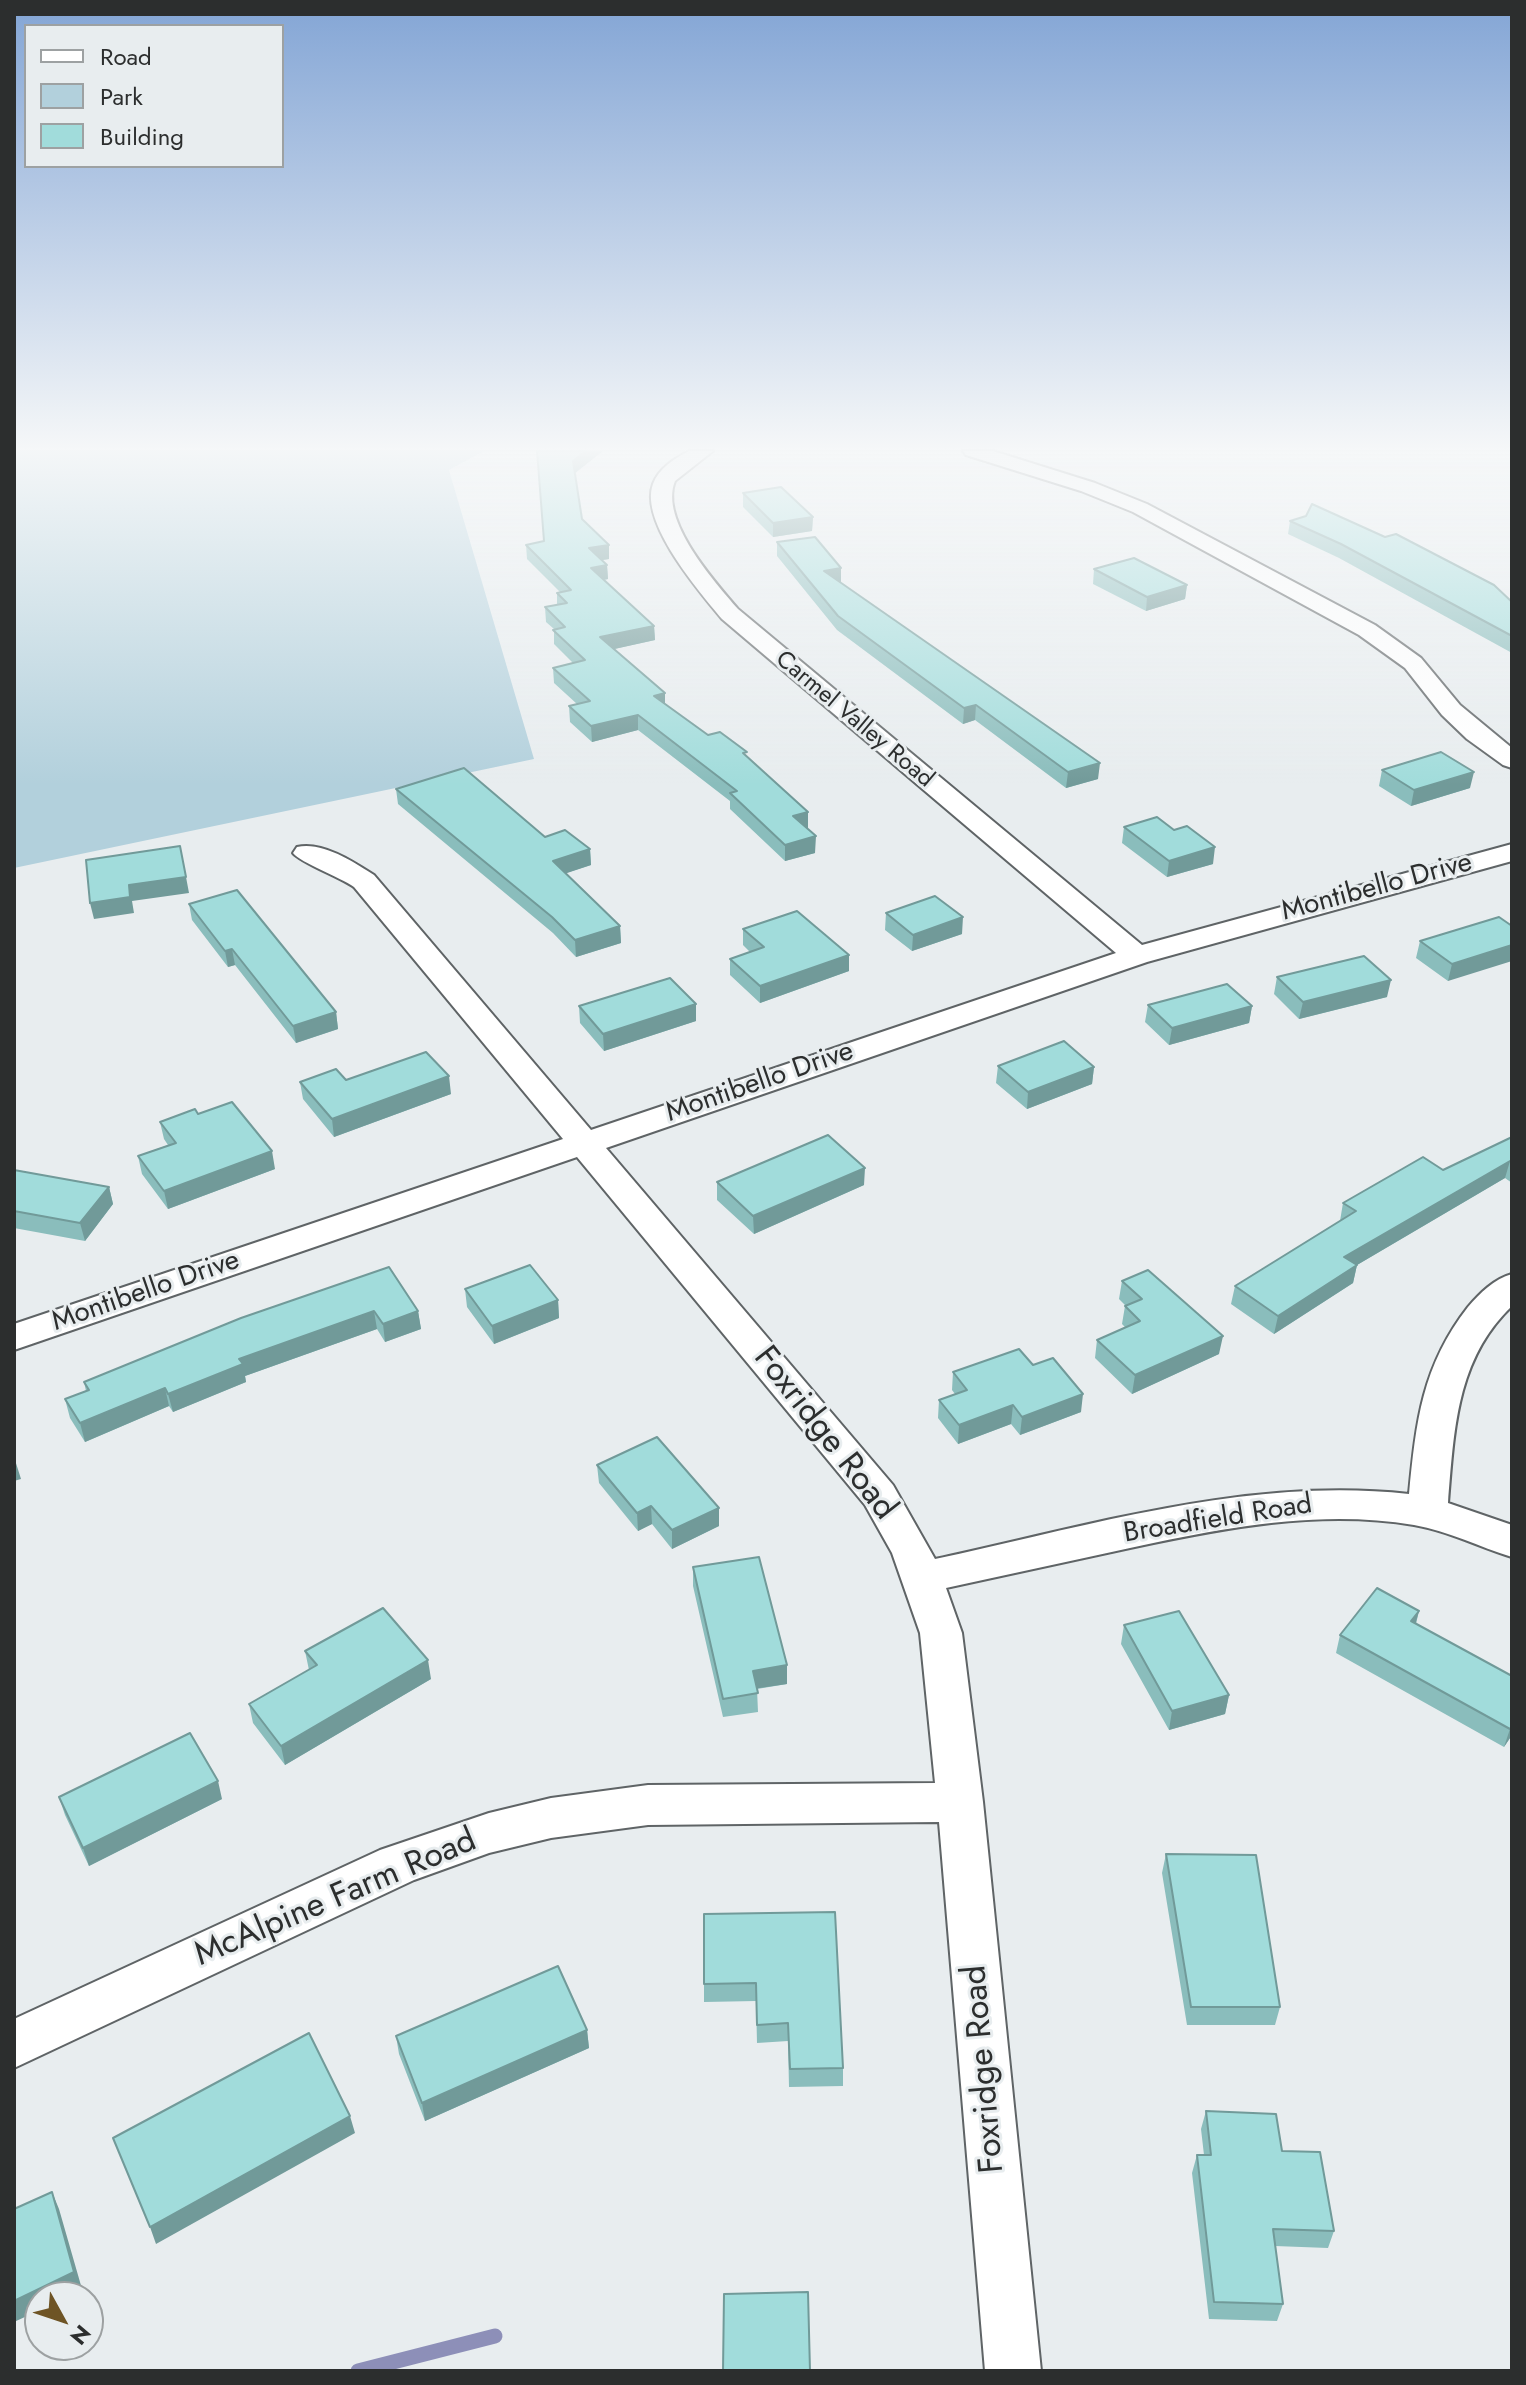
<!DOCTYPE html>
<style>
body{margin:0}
#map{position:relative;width:1526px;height:2385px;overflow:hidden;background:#e8edef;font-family:Jost,sans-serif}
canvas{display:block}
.frame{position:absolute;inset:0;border:16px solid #2c2e2e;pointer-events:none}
.legend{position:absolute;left:24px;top:24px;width:260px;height:144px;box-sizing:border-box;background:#e8edef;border:2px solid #9da1a2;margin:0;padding:10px 14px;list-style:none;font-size:24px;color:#2c2e2e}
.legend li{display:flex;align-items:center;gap:16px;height:40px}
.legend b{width:40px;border:2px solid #9da1a2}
.north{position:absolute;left:24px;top:2281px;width:80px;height:80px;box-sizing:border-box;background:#e8edef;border:2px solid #9da1a2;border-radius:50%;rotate:130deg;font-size:22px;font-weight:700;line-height:32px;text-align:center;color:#2c2e2e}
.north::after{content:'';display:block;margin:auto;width:28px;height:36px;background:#6e5425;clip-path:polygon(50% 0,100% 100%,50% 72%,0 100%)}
</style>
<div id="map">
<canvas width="1526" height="2385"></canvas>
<div class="frame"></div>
<ul class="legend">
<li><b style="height:10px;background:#fff"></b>Road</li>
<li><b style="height:22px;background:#b2d0dc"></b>Park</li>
<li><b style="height:22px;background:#a1dcdb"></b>Building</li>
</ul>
<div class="north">N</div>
</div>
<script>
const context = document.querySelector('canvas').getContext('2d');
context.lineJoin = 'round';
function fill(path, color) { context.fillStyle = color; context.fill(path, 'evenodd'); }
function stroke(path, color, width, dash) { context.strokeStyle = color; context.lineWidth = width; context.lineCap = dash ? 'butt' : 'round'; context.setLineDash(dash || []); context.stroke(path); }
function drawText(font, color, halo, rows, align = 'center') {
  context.font = font + ' Jost,sans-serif'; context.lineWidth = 6; context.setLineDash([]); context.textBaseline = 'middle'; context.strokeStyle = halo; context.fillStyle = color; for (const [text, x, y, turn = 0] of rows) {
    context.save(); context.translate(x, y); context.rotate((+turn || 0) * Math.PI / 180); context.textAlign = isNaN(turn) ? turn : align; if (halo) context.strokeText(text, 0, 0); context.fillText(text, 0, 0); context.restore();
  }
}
fill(new Path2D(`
 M14 451H484L449 470 534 759 14 868Z`), '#b2d0dc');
stroke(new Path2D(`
 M358 2371 495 2336`), '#8d8fb8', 15);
const street = new Path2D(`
 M689 451H713L675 481C659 520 714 581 738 609L1142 945 1512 844V861L1147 962 606 1148 893 1485 935 1559C1089 1526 1250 1476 1409 1494 1416 1422 1422 1366 1468 1307 1480 1293 1494 1279 1512 1274V1306C1456 1359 1454 1431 1448 1503L1512 1525V1557C1479 1547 1449 1531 1414 1525 1319 1509 1223 1528 1130 1548 1069 1561 1007 1575 946 1588L962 1633 983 1802 1041 2371H985L939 1822 648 1825 551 1838 489 1853 414 1880 14 2068V2019L380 1850 489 1813 551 1798 648 1785 935 1783 920 1633 892 1553 865 1505 577 1157 14 1350V1324L563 1139 354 887C340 877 301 863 293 853L297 847C322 841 354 862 374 875L591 1130 1116 953 722 619C699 591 639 522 653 484 659 468 674 459 689 451Z
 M963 451H993L1095 483 1147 504 1375 625 1421 658 1460 705 1512 748V768L1503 765 1467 739 1442 715 1405 668 1359 635 1133 512 1081 491 966 455Z`);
stroke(street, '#5f6466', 4);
fill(street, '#fff');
fill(new Path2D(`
 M575 473 582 519 609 559 602 560 607 565 608 579 604 580 654 626 655 640 614 649 665 704 708 735 747 757 808 812V828H806L815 853 785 861 730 809V801L638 730 592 742 570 722 569 706 577 704 554 683 553 668 573 663 554 644V629L546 622 545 607 557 605V593L560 592 527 559 526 545 544 541Z
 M743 493 813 517 812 531 773 537 743 507Z
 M1290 521 1385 537 1512 602V653L1339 558 1288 534Z
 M777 542 841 583 1098 779 1066 788 975 720 963 724 837 630 777 556Z
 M1094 569 1187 585 1185 599 1146 611 1093 584Z
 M1382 770 1470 788 1411 806 1379 786Z
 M396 789 545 837 590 849 591 865 566 873 620 926 621 943 576 957 553 933 398 804Z
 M1124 827 1213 864 1167 877 1122 843Z
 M189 904 336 1012 338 1029 296 1043 235 965 228 967 192 920Z
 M886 913 962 934 912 951 885 930Z
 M1499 917 1448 981 1416 958 1420 941Z
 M743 929 849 971 760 1003 730 975V959L750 952 743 945Z
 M1277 977 1387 997 1299 1019 1274 994Z
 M1148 1005 1252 1006 1249 1023 1169 1045 1145 1022Z
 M579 1006 696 1021 604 1051 580 1023Z
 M998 1066 1094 1067 1092 1084 1027 1109 996 1083Z
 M346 1080 451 1094 334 1137 303 1099 300 1082Z
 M198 1114 275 1169 168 1209 142 1174 138 1156 168 1145 164 1139 160 1122Z
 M1512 1137V1183L1505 1178 1357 1265 1353 1283 1274 1334 1231 1304 1235 1286 1340 1221 1343 1203 1443 1170Z
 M14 1170 109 1187 113 1204 85 1241 14 1228Z
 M717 1182 864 1185 754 1234 717 1200Z
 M389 1267 418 1311 421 1329 385 1342 377 1329 245 1376 246 1382 173 1412 169 1406 85 1442 70 1418 65 1399 86 1391 84 1382Z
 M1122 1281 1219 1354 1132 1394 1095 1358 1097 1340 1125 1327 1122 1324 1125 1306H1126L1119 1299Z
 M465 1289 558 1300 559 1318 494 1344 467 1307Z
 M1033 1365 1081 1412 1020 1435 1011 1424 958 1444 938 1418 939 1400 955 1394 952 1390 953 1372Z
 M597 1465 719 1526 672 1549 652 1524 638 1531 599 1483Z
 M693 1567 787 1684 757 1689 758 1712 723 1717 693 1586Z
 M1419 1611 1416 1624 1512 1676V1735L1504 1747 1336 1653 1340 1635Z
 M1124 1625 1229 1695 1225 1714 1169 1730 1121 1644Z
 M305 1651 431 1679 285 1765 253 1723 249 1704 309 1670Z
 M59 1797 222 1799 89 1866 65 1815Z
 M1166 1854 1280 2007 1275 2025H1187L1162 1873Z
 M704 1914 843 2068V2086L789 2087 788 2041 757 2043 756 2001 704 2002Z
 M587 2030 589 2048 425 2121 399 2054 396 2036Z
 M1206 2111 1282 2151 1334 2231 1328 2248 1275 2246 1283 2304 1277 2321 1209 2319 1192 2173 1197 2155H1204L1201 2129Z`), '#8abdbc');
fill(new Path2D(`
 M586 451H603L574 474 573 461Z
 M813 517 812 531 773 537V523Z
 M609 545V559L590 562 589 548Z
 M607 565 608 579 591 582V568Z
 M841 568V583L824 571Z
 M1187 585 1185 599 1146 611 1147 597Z
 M654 626 655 640 601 652 600 637Z
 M665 693V708L654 696Z
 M976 705 975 720 963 724 964 708Z
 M638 715V730L592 742 591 726Z
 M1100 763 1098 779 1066 788 1068 772Z
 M1474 772 1470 788 1411 806 1414 790Z
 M808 812V828L793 832V816Z
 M816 836 815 853 785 861V845Z
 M1215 847 1213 864 1167 877 1169 861Z
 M590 849 591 865 555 877 553 861Z
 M186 877 189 893 132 901 134 913 94 919 90 903 129 885Z
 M963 917 962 934 912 951 913 935Z
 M620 926 621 943 576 957 575 940Z
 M1512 945V961L1448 981 1452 964Z
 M232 949 235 965 228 967 225 951Z
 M849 955V971L760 1003V986Z
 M1391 980 1387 997 1299 1019 1303 1002Z
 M696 1004V1021L604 1051 603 1034Z
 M1252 1006 1249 1023 1169 1045 1172 1028Z
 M336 1012 338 1029 296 1043 293 1026Z
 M1094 1067 1092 1084 1027 1109 1028 1092Z
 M449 1076 451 1094 334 1137 332 1119Z
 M272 1151 275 1169 168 1209 164 1191Z
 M1510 1161 1505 1178 1340 1275 1344 1257Z
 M865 1168 864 1185 754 1234 753 1216Z
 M109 1187 113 1204 85 1241 80 1223Z
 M1357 1265 1353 1283 1274 1334 1278 1316Z
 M558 1300 559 1318 494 1344 492 1326Z
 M374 1311 377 1329 245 1376 246 1382 173 1412 168 1394 239 1359Z
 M418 1311 421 1329 385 1342 383 1324Z
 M1223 1336 1219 1354 1132 1394 1135 1375Z
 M165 1388 169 1406 85 1442 80 1423Z
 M1083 1394 1081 1412 1020 1435 1022 1417Z
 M1013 1405 1011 1424 958 1444 959 1425Z
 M15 1460 21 1479 14 1481V1461Z
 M651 1506 652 1524 638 1531 637 1513Z
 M719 1508V1526L672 1549V1530Z
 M1419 1611 1414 1629 1411 1621Z
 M428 1660 431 1679 285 1765 281 1746Z
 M787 1665V1684L753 1689V1671Z
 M1229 1695 1225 1714 1169 1730 1172 1711Z
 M1512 1726V1735L1504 1747 1510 1729Z
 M218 1781 222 1799 89 1866 83 1848Z
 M587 2030 589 2048 425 2121 422 2103Z
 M350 2116 355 2133 156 2244 150 2227Z
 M52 2192 59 2209 82 2289 66 2297H40V2310L14 2322V2301Z`), '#719a99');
const building = new Path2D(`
 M537 451H586L573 461 582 519 609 545 589 548 607 565 591 568 654 626 600 637 665 693 654 696 708 735 720 732 747 752 743 753 808 812 793 816 816 836 785 845 730 793 737 791 638 715 591 726 569 706 590 701 553 668 585 660 553 630 565 627 545 607 567 603 557 593 571 590 526 545 544 541Z
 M781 487 813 517 773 523 743 493Z
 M1312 504 1385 537 1396 534 1494 585 1512 602V636L1341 544 1290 521 1306 516Z
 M815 537 841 568 824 571 1100 763 1068 772 976 705 964 708 838 616 777 542Z
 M1134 558 1187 585 1147 597 1094 569Z
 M1441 752 1474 772 1414 790 1382 770Z
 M464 768 545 837 565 830 590 849 553 861 620 926 575 940 552 917 396 789Z
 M1157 817 1174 830 1187 826 1215 847 1169 861 1124 827Z
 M180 846 186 877 129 885 130 897 90 903 86 860Z
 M237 890 336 1012 293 1026 232 949 225 951 189 904Z
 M935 896 963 917 913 935 886 913Z
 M797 911 849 955 760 986 730 959 764 947 743 929Z
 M1499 917 1512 926V945L1452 964 1420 941Z
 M1364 956 1391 980 1303 1002 1277 977Z
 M670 978 696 1004 603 1034 579 1006Z
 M1227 984 1252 1006 1172 1028 1148 1005Z
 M1064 1041 1094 1067 1028 1092 998 1066Z
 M426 1052 449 1076 332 1119 300 1082 336 1069 346 1080Z
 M232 1102 272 1151 164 1191 138 1156 176 1143 160 1122 195 1109 198 1114Z
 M828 1135 865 1168 753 1216 717 1182Z
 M1512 1137V1162L1510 1161 1344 1257 1357 1265 1278 1316 1235 1286 1356 1211 1343 1203 1423 1157 1443 1170Z
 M14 1170 109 1187 80 1223 14 1211Z
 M530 1265 558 1300 492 1326 465 1289Z
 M389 1267 418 1311 383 1324 374 1311 239 1359 243 1364 168 1394 165 1388 80 1423 65 1399 89 1390 84 1382 241 1318Z
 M1148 1270 1223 1336 1135 1375 1097 1340 1140 1321 1125 1306 1142 1299 1122 1281Z
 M1019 1349 1033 1365 1053 1358 1083 1394 1022 1417 1013 1405 959 1425 939 1400 967 1390 953 1372Z
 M657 1437 719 1508 672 1530 651 1506 637 1513 597 1465Z
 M759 1557 787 1665 753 1671 758 1693 723 1699 693 1567Z
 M1377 1588 1419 1611 1411 1621 1512 1676V1726L1510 1729 1340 1635Z
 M383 1608 428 1660 281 1746 249 1704 317 1665 305 1651Z
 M1179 1611 1229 1695 1172 1711 1124 1625Z
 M190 1733 218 1781 83 1848 59 1797Z
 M1166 1854 1256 1855 1280 2007H1191Z
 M835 1912 843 2068 790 2069 788 2023 757 2025 756 1983 704 1984V1914Z
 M558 1966 587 2030 422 2103 396 2036Z
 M309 2033 350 2116 150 2227 113 2138Z
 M1206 2111 1276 2114 1282 2151 1320 2152 1334 2231 1273 2229 1283 2304 1214 2302 1197 2155H1211Z
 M52 2192 74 2272 14 2301V2209Z
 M808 2292 810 2371H723L724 2294Z`);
fill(building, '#a1dcdb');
stroke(building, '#719a99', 2);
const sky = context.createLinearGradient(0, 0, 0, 785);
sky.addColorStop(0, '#83a5d5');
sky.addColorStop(0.57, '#f5f7f8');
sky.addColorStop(1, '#f5f7f800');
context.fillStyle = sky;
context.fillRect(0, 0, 1526, 785);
drawText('24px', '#2c2e2e', '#e8edef', [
 ["Carmel Valley Road",854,720,40]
]);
drawText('28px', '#2c2e2e', '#e8edef', [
 ["Montibello Drive",1377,888,-15],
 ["Montibello Drive",760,1083,-19],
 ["Montibello Drive",146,1292,-19],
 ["Broadfield Road",1218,1520,-9]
]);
drawText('34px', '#2c2e2e', '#e8edef', [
 ["Foxridge Road",824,1434,52],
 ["McAlpine Farm Road",336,1899,-23],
 ["Foxridge Road",985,2069,-95]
]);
</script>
